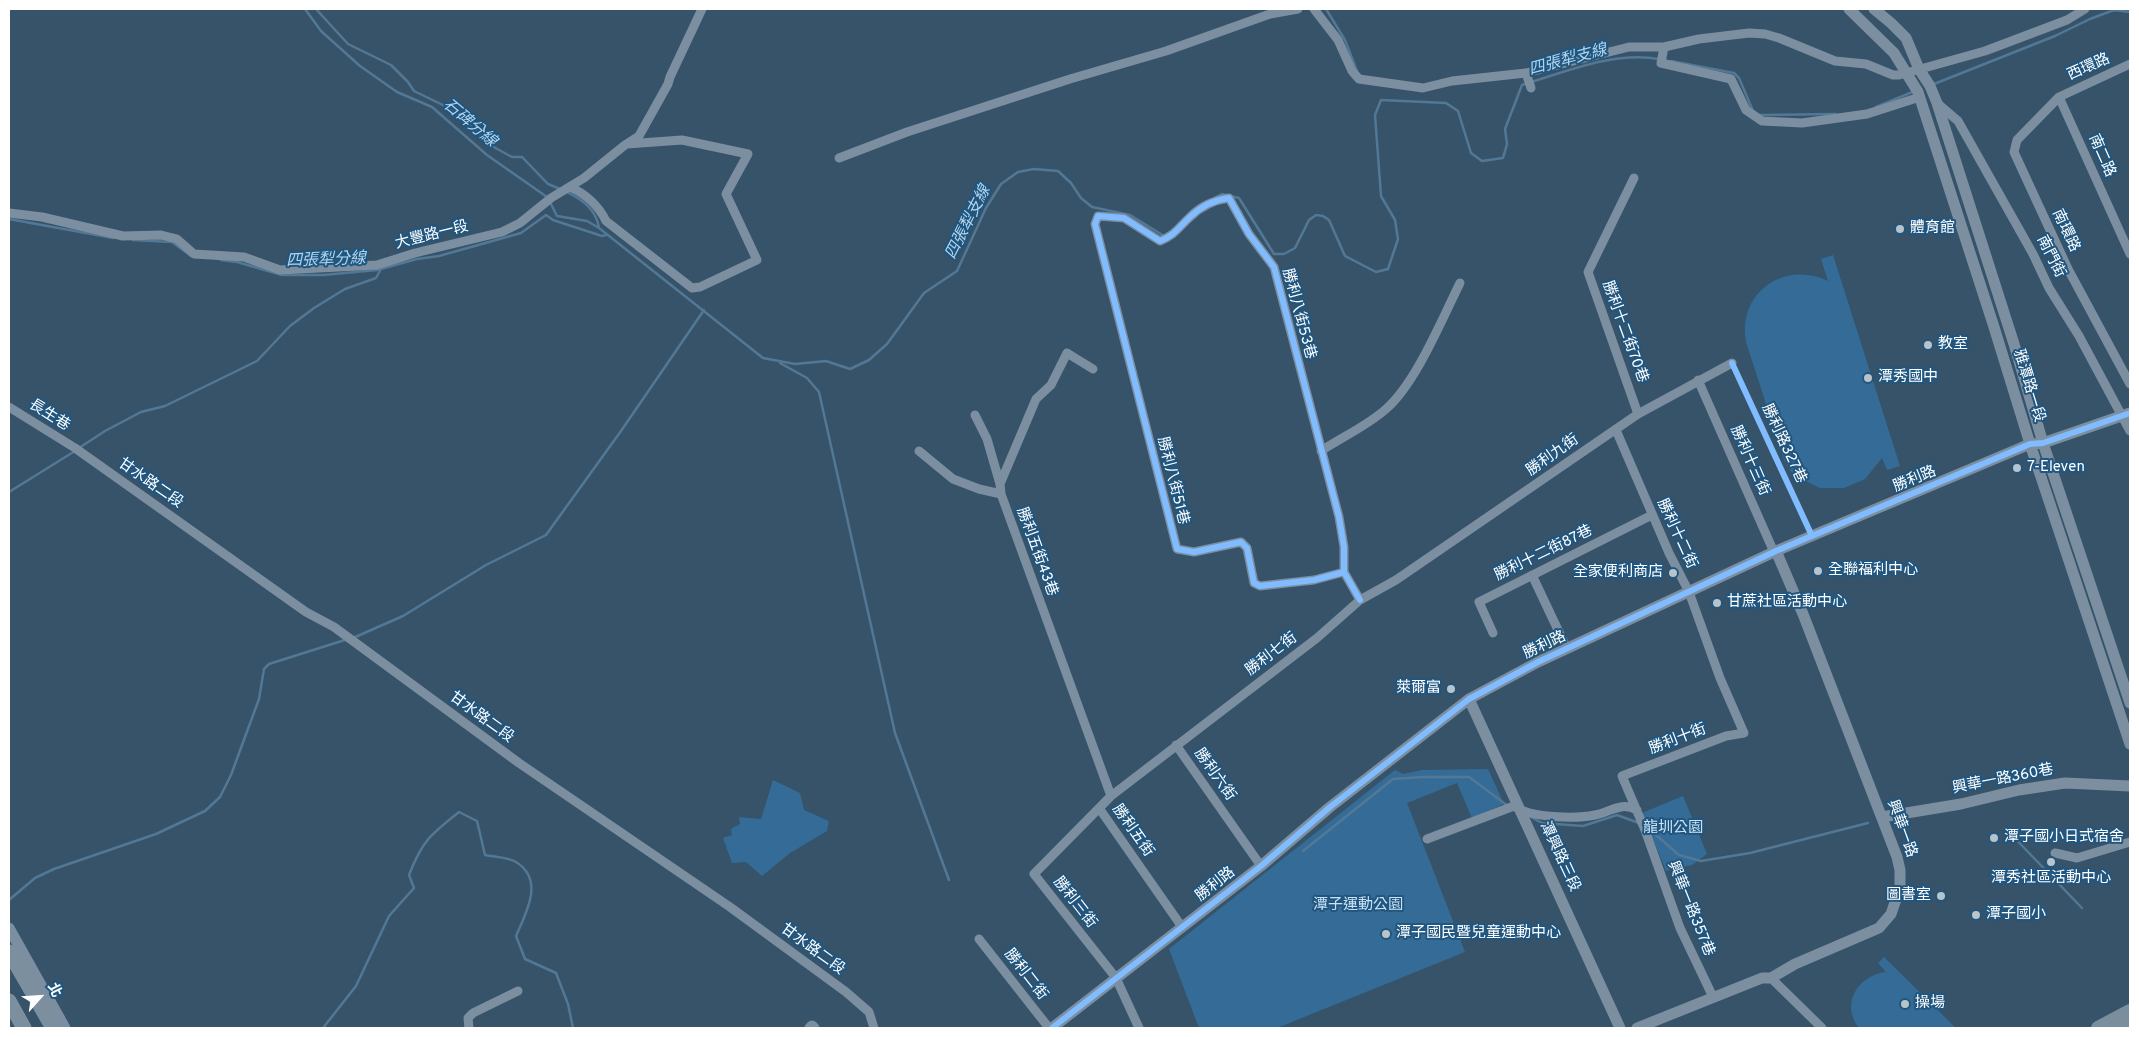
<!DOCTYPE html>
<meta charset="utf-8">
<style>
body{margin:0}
#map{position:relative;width:2139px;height:1037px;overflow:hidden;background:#365369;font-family:Overpass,"Noto Sans TC",sans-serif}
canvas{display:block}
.frame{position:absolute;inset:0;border:10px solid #fff;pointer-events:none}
.north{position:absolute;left:15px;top:972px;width:50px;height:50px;-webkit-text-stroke:4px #20567f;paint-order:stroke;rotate:64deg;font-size:14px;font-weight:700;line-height:20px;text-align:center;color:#fff}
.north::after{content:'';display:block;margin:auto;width:18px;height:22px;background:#fff;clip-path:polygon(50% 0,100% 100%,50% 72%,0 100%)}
</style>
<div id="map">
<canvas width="2139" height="1037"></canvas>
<div class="frame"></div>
<div class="north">北</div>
</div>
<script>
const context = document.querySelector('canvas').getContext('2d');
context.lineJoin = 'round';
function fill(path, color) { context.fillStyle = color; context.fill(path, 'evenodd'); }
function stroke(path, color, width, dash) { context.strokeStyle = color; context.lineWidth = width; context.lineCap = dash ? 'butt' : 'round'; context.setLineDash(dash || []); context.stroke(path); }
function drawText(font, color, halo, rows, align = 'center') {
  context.font = font + ' Overpass,"Noto Sans TC",sans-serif'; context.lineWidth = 4; context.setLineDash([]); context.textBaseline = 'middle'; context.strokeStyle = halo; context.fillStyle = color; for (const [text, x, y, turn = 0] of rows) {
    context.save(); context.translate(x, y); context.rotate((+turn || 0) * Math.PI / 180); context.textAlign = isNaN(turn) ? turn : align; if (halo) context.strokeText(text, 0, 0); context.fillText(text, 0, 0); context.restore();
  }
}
fill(new Path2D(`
 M1833 255 1900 466 1887 470 1882 458 1865 479 1844 488H1820L1799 478 1792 473 1784 460 1746 342C1737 293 1784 260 1828 281L1821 259Z
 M1488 769 1504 804 1472 818 1457 783 1407 803 1465 952 1277 1028H1199L1169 949 1395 770 1403 774 1422 770Z
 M773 780 800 793 804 810 829 821 827 831 790 853 762 876 746 862 732 863 723 838 732 835 731 829 740 824 739 817 761 819Z
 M1683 796 1707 854 1692 865 1666 871 1642 813Z
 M1884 957 1956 1028H1859C1840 1004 1858 975 1886 972L1878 963Z`), '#346c97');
stroke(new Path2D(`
 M305 9 321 31 360 66 397 92 432 107 487 155 547 197
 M316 9 348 44 391 65 408 82 414 91 447 107 473 128 490 145 512 157H522L548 184 560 189
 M1326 9 1345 40 1357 71
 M1671 61 1734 73 1739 78 1753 111
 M1934 84 2055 36 2090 19 2114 10 2130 12
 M1876 107 1915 91
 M1760 115 1836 114
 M565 191C582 199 596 209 599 228
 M1216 197 1222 194 1239 198 1274 254H1284L1295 248 1309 220 1316 215 1323 216 1329 220 1345 256 1376 272 1388 269 1398 239 1395 220 1381 196 1375 115 1381 100 1446 103 1458 111 1471 153 1482 161 1503 158 1507 144 1505 129 1522 85C1565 72 1613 51 1659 59
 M550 202 557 216 587 221 599 228 763 358 795 364 826 361 850 369 869 360 887 344 924 293 957 271 986 208 1001 184 1018 172 1034 169 1058 171 1071 183 1081 198 1092 207 1130 215 1164 236
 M9 219 113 238
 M133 240 172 242 191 256
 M221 260 237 262 282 275H323L377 270 417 259 439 256 521 233 546 215 553 220 602 236 606 235
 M780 363 807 378 819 392 895 733 949 880
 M79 448 105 431 141 412 165 406 257 361 290 326 314 308 345 289 376 278 381 269
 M9 492 75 451
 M353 638 403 616 486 565 546 535 621 431 704 310
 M1529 816 1542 823 1583 826 1617 815 1639 823
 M1648 828 1679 855 1701 861 1750 853 1868 823
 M2005 828 2082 908
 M1303 851 1393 779 1423 777H1469L1508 806
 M9 900 35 878 54 869 156 834 205 811 220 797 231 775 259 699 264 669 269 664 348 639
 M323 1028 356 986 389 916 414 888 409 875C422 841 431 834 459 812L477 821 485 855C494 857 508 857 516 862 545 880 526 913 516 936L525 959 556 973 568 1004 573 1028`), '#527896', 2.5);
stroke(new Path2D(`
 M1314 9 1338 40 1352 71 1359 79 1423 88 1452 81 1526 73 1629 47H1664L1699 39 1749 33 1765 34 1779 38 1835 61 1866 64 1893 75H1899L1985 51 2067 20 2085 9
 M1664 47 1661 63 1731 79 1746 110 1762 121 1802 123 1867 114 1920 97
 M2130 64 2059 97 2017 140 2014 152 2068 269 2130 384
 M1526 73 1531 88
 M2059 97 2130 254
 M1937 103 1958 121 2033 254 2049 288 2079 336 2130 431
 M839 158 907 132 1070 79 1166 51 1270 14 1298 9
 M1634 178 1588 272 1638 414
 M570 187C586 194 598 205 606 221L692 288 700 287 757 260 726 194 748 154 682 140 627 144
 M9 213 42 217 123 236 161 235 177 239 194 254 244 257 280 270 377 265 415 253 502 232 520 223 551 198 584 178 625 145 639 136 668 84 670 77 702 9
 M1093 369 1067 353 1051 385 1036 399 1000 484 1001 494 1111 796
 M1698 380 1773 550 1776 551
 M9 407 75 448 306 612 334 627 519 763 730 907 846 992 869 1012 874 1028
 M975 415 987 439 1000 484
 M1616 430 1669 553 1689 592 1720 678 1744 733 1726 736 1622 776 1645 830 1680 928 1713 997
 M919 451 953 479 979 489 1001 494
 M1321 451C1342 437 1367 426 1386 409 1416 383 1442 319 1460 283
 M1344 572 1314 580 1260 586 1254 583 1247 548 1241 542 1194 552 1177 549 1095 224 1098 216 1124 218 1160 241C1175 235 1178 228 1190 217 1201 206 1214 200 1229 198L1249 234 1274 267 1339 517 1344 547V572L1360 600
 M1532 575 1567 649
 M1493 633 1479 602 1652 515
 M1176 745 1261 866
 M1099 808 1182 927
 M1427 839 1514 806C1530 818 1576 819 1595 815 1611 812 1621 801 1637 810
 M2055 853 2077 858 2130 842
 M979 939 1049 1028
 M1771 978 1822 1028
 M469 1028 468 1018 473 1013 518 991
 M1139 1028 1116 978 1034 874 1111 796 1317 638 1360 600 1396 580 1638 414 1732 363`), '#7c8fa0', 9);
stroke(new Path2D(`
 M1849 9 1894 53 1918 92 1994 327 2030 444 2130 744
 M1874 9 1891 23 1906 38 1919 69 1930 86 1937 103 2014 344 2043 443 2130 703
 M1469 699 1620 1028
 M1882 817 1961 804 2019 790 2065 783 2130 786
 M9 928 65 1028
 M810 1028 812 1026 814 1028
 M1052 1028 1261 866 1330 807 1469 699 1538 662 1776 551 2030 444 2043 443 2130 413
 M1637 1028 1762 978H1771L1795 964 1879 928 1891 914 1900 888V870L1897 857 1803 614 1776 551`), '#7c8fa0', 11);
stroke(new Path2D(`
 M2098 1028 2130 1011
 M2122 1028 2130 1023`), '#7a8e9e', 14);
stroke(new Path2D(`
 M9 952 53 1028
 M9 1001 24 1028`), '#7c8f9f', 15);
stroke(new Path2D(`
 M1732 363 1812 536
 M1344 572 1314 580 1260 586 1254 583 1247 548 1241 542 1194 552 1177 549 1095 224 1098 216 1124 218 1160 241C1175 235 1178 228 1190 217 1201 206 1214 200 1229 198L1249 234 1274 267 1339 517 1344 547V572L1360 600
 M1052 1028 1261 866 1330 807 1469 699 1538 662 1776 551 2030 444 2043 443 2130 413`), '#80bcff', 6);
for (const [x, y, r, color] of [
 [1900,229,5,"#b9c3ca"],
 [1928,345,5,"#b9c3ca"],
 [1868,378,5,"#b9c3ca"],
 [2017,468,5,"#b9c3ca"],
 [1818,571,5,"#b9c3ca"],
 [1673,573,5,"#b9c3ca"],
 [1717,603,5,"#b9c3ca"],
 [1451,689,5,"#b9c3ca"],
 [1994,838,5,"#b9c3ca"],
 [2051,862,5,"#b9c3ca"],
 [1941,896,5,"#b9c3ca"],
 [1976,915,5,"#b9c3ca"],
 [1386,934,5,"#b9c3ca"],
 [1905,1004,5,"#b9c3ca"]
]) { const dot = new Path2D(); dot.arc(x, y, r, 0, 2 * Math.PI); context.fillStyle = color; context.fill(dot); stroke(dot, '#20567f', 2); }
drawText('15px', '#fff', '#20567f', [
 ["西環路",2089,68,-24],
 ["南二路",2101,156,66],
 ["南環路",2065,231,65],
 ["大豐路一段",432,236,-14],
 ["南門街",2050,257,63],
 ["勝利八街53巷",1298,314,75],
 ["勝利十二街70巷",1624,332,70],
 ["雅潭路一段",2028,386,73],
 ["長生巷",49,416,32],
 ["勝利路327巷",1783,444,65],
 ["勝利九街",1553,456,-35],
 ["勝利十三街",1749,461,66],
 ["勝利路",1915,480,-22],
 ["勝利八街51巷",1172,481,76],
 ["甘水路二段",150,484,35],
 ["勝利十二街",1676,534,65],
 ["勝利五街43巷",1036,552,70],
 ["勝利十二街87巷",1544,554,-26],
 ["勝利路",1545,646,-25],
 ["勝利七街",1272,655,-37],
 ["甘水路二段",481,718,36],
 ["勝利十街",1678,740,-21],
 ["勝利六街",1214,775,55],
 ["興華一路360巷",2003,780,-11],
 ["興華一路",1901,829,70],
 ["勝利五街",1132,831,55],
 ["潭興路三段",1559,857,65],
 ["勝利路",1216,885,-38],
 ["勝利三街",1074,903,52],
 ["興華一路357巷",1690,909,68],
 ["甘水路二段",812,950,36],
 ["勝利二街",1025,975,52]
]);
drawText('15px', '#fff', '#20567f', [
 ["體育館",1910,229],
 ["教室",1938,345],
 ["潭秀國中",1878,378],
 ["7-Eleven",2027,468],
 ["全聯福利中心",1828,571],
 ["全家便利商店",1663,573,"right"],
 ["甘蔗社區活動中心",1727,603],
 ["萊爾富",1441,689,"right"],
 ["潭子國小日式宿舍",2004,838],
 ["潭秀社區活動中心",2051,879,"center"],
 ["圖書室",1931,896,"right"],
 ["潭子國小",1986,915],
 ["潭子國民暨兒童運動中心",1396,934],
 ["操場",1915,1004]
], 'left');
drawText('15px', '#c9e3f6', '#20567f', [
 ["龍圳公園",1673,829],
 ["潭子運動公園",1358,906]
]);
drawText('italic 16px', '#b0d5ef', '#20567f', [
 ["四張犁支線",1568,61,-15],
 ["石碑分線",469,124,40],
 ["四張犁支線",969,223,-63],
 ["四張犁分線",326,261,-2]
]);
</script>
